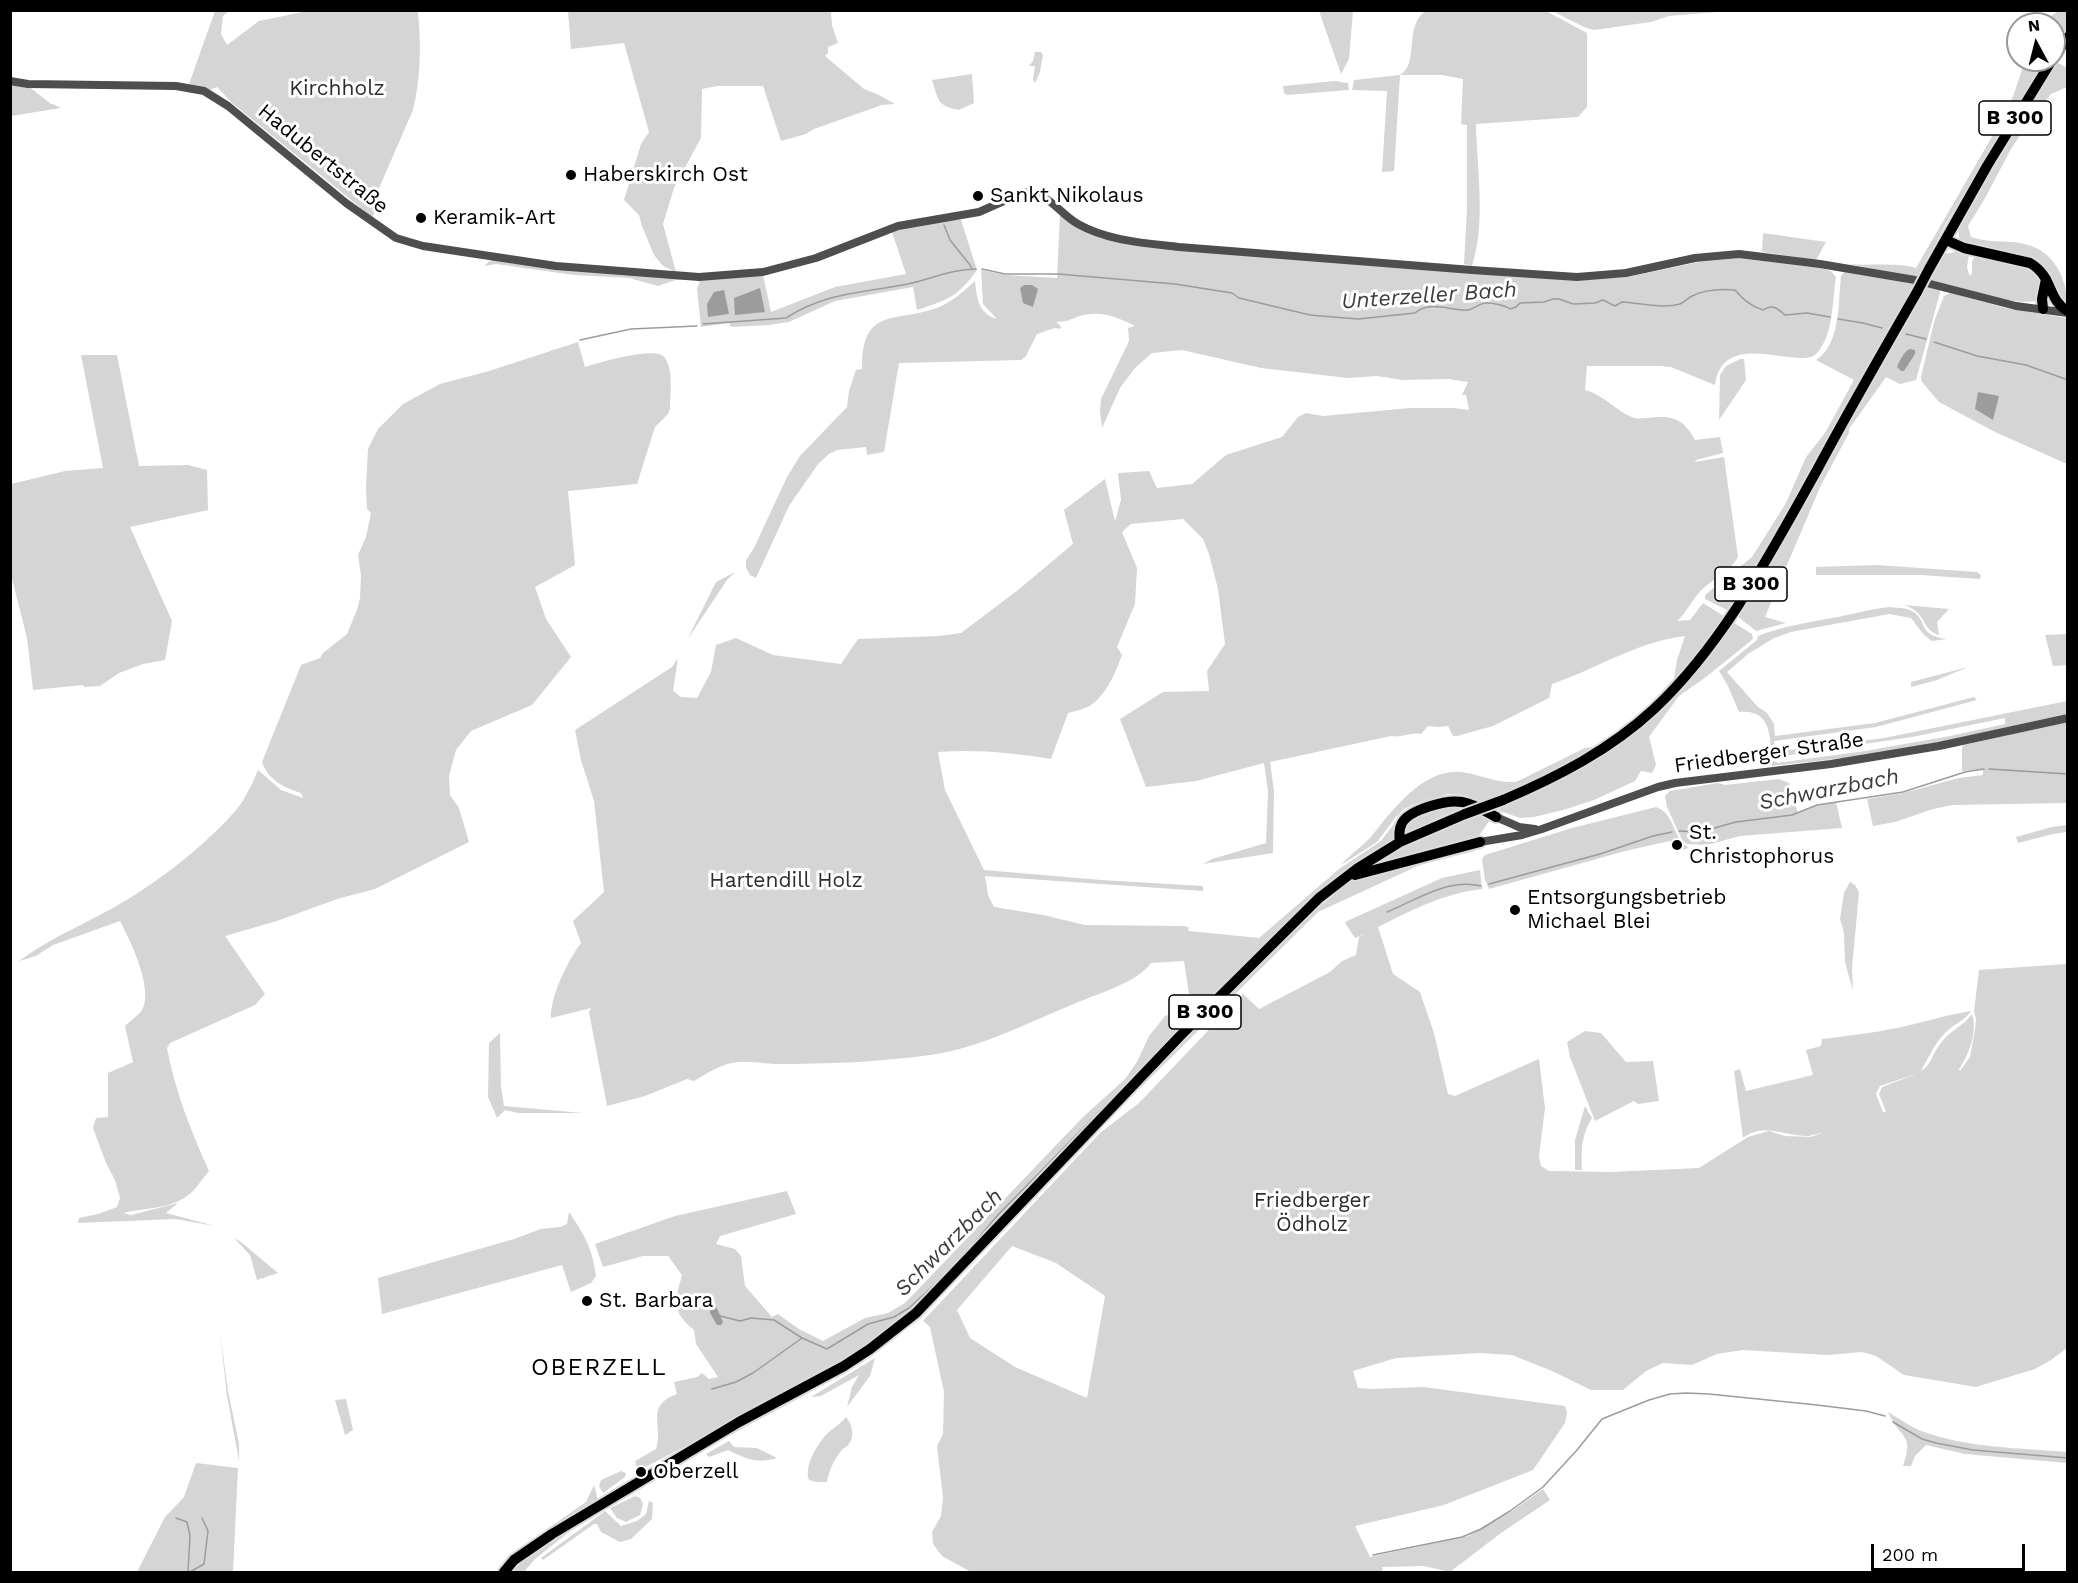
<!DOCTYPE html>
<meta charset="utf-8">
<style>
body{margin:0}
#map{position:relative;width:2078px;height:1583px;overflow:hidden;background:#fff;font-family:"Work Sans",sans-serif}
canvas{display:block}
.frame{position:absolute;inset:0;border:12px solid #000;pointer-events:none}
.north{position:absolute;left:2006px;top:12px;width:60px;height:60px;box-sizing:border-box;background:#fff;border:2px solid #999;border-radius:50%;rotate:353deg;font-size:16px;font-weight:700;line-height:24px;text-align:center;color:#000}
.north::after{content:'';display:block;margin:auto;width:21px;height:27px;background:#000;clip-path:polygon(50% 0,100% 100%,50% 72%,0 100%)}
.scale{position:absolute;left:1871px;top:1544px;width:154px;height:27px;box-sizing:border-box;border:3px solid #000;border-top:0;padding-left:8px;font-size:18px;line-height:21px;white-space:nowrap;color:#000;-webkit-text-stroke:4px #fff;paint-order:stroke}
</style>
<div id="map">
<canvas width="2078" height="1583"></canvas>
<div class="frame"></div>
<div class="north">N</div>
<div class="scale">200 m</div>
</div>
<script>
const context = document.querySelector('canvas').getContext('2d');
context.lineJoin = 'round';
function fill(path, color) { context.fillStyle = color; context.fill(path, 'evenodd'); }
function stroke(path, color, width, dash) { context.strokeStyle = color; context.lineWidth = width; context.lineCap = dash ? 'butt' : 'round'; context.setLineDash(dash || []); context.stroke(path); }
function drawText(font, color, halo, rows, align = 'center') {
  context.font = font + ' "Work Sans",sans-serif'; context.lineWidth = 6; context.setLineDash([]); context.textBaseline = 'middle'; context.strokeStyle = halo; context.fillStyle = color; for (const [text, x, y, turn = 0] of rows) {
    context.save(); context.translate(x, y); context.rotate((+turn || 0) * Math.PI / 180); context.textAlign = isNaN(turn) ? turn : align; if (halo) context.strokeText(text, 0, 0); context.fillText(text, 0, 0); context.restore();
  }
}
fill(new Path2D(`
 M215 11 228 12 223 16 221 34 227 45 259 21 308 11H418C421 43 421 78 413 110L373 202 380 206 372 217 232 103 217 87 210 90 189 84Z
 M568 11H831L832 25 838 43 828 47V53L825 56 864 89 877 94 895 104 882 105 814 129 806 134 781 141 763 86H717L702 89 701 138 674 188 663 224 676 272 663 266 654 255 642 226 639 215 624 200 641 144 649 132 624 43 571 49Z
 M1319 11H1353L1349 59 1341 74Z
 M1426 11H1546L1587 33V107L1578 117 1476 124C1477 170 1486 223 1472 266L1464 264 1467 209V125L1461 124 1463 79 1442 75H1400L1394 171 1382 172 1387 91 1352 90 1354 80 1400 75C1420 64 1403 25 1426 11Z
 M1552 11H1729L1669 16 1651 22 1594 30 1584 27Z
 M2059 11H2067V29L2054 49V24H2038Z
 M1035 52H1041L1043 55 1040 72 1035 83 1033 79 1035 66H1029L1033 61Z
 M2025 60H2046L1945 225 1918 278 1849 264C1870 266 1897 262 1916 268L2000 123 2014 94Z
 M2053 60 2067 68V87L2051 94 2035 113 2011 149 1984 200 1968 226 1971 237C1985 242 1999 241 2013 242 2049 245 2067 271 2067 306L2061 302 2049 275 1963 242 1959 238 1958 225Z
 M972 74 974 103 959 110C936 105 939 101 932 80Z
 M1335 81 1348 83 1349 90 1287 95 1284 93 1283 86Z
 M11 82 28 86 51 104H53L61 108 11 116Z
 M1060 215 1086 231 1237 255 1417 269 1577 279 1628 277 1699 262 1739 258 1820 268 1831 271 1836 277C1832 301 1834 334 1817 353 1801 372 1723 326 1715 385L1671 367 1661 366H1587L1585 390C1604 395 1616 411 1634 418 1638 419 1644 418 1648 418 1672 415 1683 418 1695 440L1720 437 1723 453 1696 460 1695 462 1724 457 1738 557C1729 574 1710 579 1698 594 1690 603 1686 613 1677 621L1690 620 1703 603 1725 617 1673 684 1677 660 1685 636C1639 641 1596 669 1552 684L1549 698 1493 726 1457 736H1453L1448 726 1438 727 1428 726 1421 734C1410 732 1402 738 1391 736L1270 762 1274 791 1273 853 1203 864 1212 859 1266 843 1268 791 1264 763 1196 781 1146 787 1120 719 1163 692 1209 691 1207 671 1225 644 1218 589 1209 554 1203 539 1183 519 1131 524 1122 532 1137 568 1135 604 1117 647 1122 655C1116 672 1106 695 1091 705 1085 709 1075 711 1068 713L1051 759C1014 753 975 749 938 752L945 790 984 870 1101 880 1203 886V891L985 876 988 895 994 907 1043 915 1085 925 1184 926 1188 927 1189 931 1259 938 1339 869 1381 841 1396 821 1399 822C1393 847 1385 846 1365 858L911 1310 867 1346 823 1374 638 1471 635 1461 656 1449C664 1424 644 1406 677 1394L674 1382 697 1377 702 1373 709 1379 718 1377 696 1344 694 1330C671 1311 675 1302 682 1275L668 1256H643L603 1267 595 1244 675 1216 787 1191 796 1214 720 1236 716 1244 735 1249 741 1256 745 1286 772 1317 778 1314 799 1329 823 1341 865 1318 888 1313 905 1303 1083 1117 1125 1079 1137 1062 1149 1036 1165 1016 1191 1007 1184 961 1151 963C1138 982 1097 994 1076 1003 1029 1022 981 1048 930 1055 879 1062 827 1064 776 1064 764 1064 751 1061 739 1062 722 1063 708 1073 694 1081L687 1079 645 1096 607 1106 589 1012 591 1008 551 1018C550 997 568 960 581 943L573 921 604 892 594 801 581 760 575 730 672 667 678 658 673 691 681 697 697 698 711 672 716 645 736 638 773 655 841 664 858 639 939 636 961 633 1018 590 1073 544 1064 510 1105 479 1115 521 1121 500 1118 473 1149 471 1157 488 1192 484 1226 455 1282 437 1298 417 1306 413 1323 416 1410 408H1454L1469 410 1466 395H1462L1468 382 1449 379 1403 380 1377 376 1348 378 1261 368 1182 350 1152 353 1135 368 1120 388 1102 428 1100 411 1101 399 1129 341 1128 328 1135 326C1117 317 1100 310 1080 316 1072 319 1065 322 1056 322L1061 326 1060 329 1055 328 1037 334 1026 356 1021 360 899 363 884 452 867 455 866 447 837 450 829 454 818 464 789 506 756 578 750 575 746 568V560L754 548 787 477 800 456 847 407 849 391 856 370 862 369C862 307 892 323 937 308 952 302 963 292 975 281 977 299 978 313 997 319L983 304 981 270 1005 275 1057 278Z
 M955 220H961L977 270C958 297 947 300 917 310L913 287 835 301 789 322 769 325 731 327 729 323 701 327 697 289 700 280 763 275 771 312 835 287 906 274 892 232 900 228Z
 M1763 233 1826 242 1816 260 1762 252Z
 M1959 251 1968 252 1969 255 1967 267 1969 275 1972 274V262L1975 255 2030 267 2041 278 2037 301C2010 306 1955 287 1928 280L1945 254Z
 M494 260 694 280H676L658 286 629 278 574 275 496 264 485 266 488 262Z
 M1846 270 1915 284 1791 508 1729 611 1705 599V595L1752 557 1786 503 1806 457 1825 433 1854 380 1816 360C1841 344 1838 302 1841 276Z
 M1923 285 1940 290V293L1916 380 1900 384 1886 377 1849 429V433L1821 485 1765 617 1786 623 1756 631 1736 615Z
 M1950 293 2006 308 2067 318V464L1995 432 1939 402 1922 382 1921 377 1934 322 1944 296Z
 M578 342 585 367C599 363 657 345 665 358 674 372 670 394 670 409L668 414 655 427 637 484 568 491 575 565 535 587 546 619 571 657 532 705 471 731 456 750 449 776 450 795 459 808 469 842 375 889 337 899 277 921 225 936 265 994 255 1005 170 1043 167 1048C175 1091 191 1131 209 1171 202 1179 196 1190 187 1196 170 1209 143 1208 123 1213L131 1215 178 1203 166 1213 215 1226 175 1219 78 1223 79 1218 98 1214 117 1207 120 1198 115 1180 106 1163 93 1128 96 1118 108 1117V1073L133 1062 125 1026C130 1021 139 1015 142 1010 154 989 130 940 120 921L53 945 36 956 19 961C47 940 80 926 111 909 153 886 204 847 236 810 246 798 252 784 258 770L281 790 303 798 301 793C285 788 268 780 262 762L301 665 320 658 323 653 347 634 357 610 360 598 361 576 358 555 366 537 371 513 367 509 366 487 368 449 378 429 403 404 440 384 489 371Z
 M81 355H117L139 466 188 465 207 470 208 510 130 527 172 621 165 660 143 664 119 673 100 686 84 687 83 685 33 690 27 638 11 575V484L65 471 103 468Z
 M1740 359H1744L1746 380 1719 420 1720 375 1726 366Z
 M1877 565 1977 572 1981 575 1980 579 1920 575H1816V567Z
 M735 572 727 580 687 640 716 582Z
 M1904 605 1949 609 1937 622 1939 635C1920 629 1928 613 1904 605Z
 M1889 607C1896 608 1905 607 1912 611 1929 621 1916 635 1947 639L1932 641 1924 635 1911 618 1889 614 1791 632 1774 638 1748 654 1727 672 1757 706 1767 713 1774 724 1775 736 1875 723 1974 697 1977 700 1876 727 1774 741 1775 752 1884 738 2067 701V714L1917 747 1852 757 1772 766C1770 742 1774 708 1739 712L1728 686 1719 671 1757 640 1758 636C1783 626 1806 623 1832 618 1851 615 1869 609 1889 607ZM2005 718V724L1950 736 1865 751 1777 763 1776 757 1912 737Z
 M1731 621 1752 634 1753 639 1706 677 1679 696 1649 737 1656 765 1652 773 1641 771 1635 781 1594 800 1563 810 1534 817 1520 818 1497 810 1592 763 1624 741 1656 713Z
 M2067 634V665L2053 666 2045 635Z
 M1968 667 1937 680 1911 687V682Z
 M2067 722V803L1952 805 1933 809 1895 822 1873 826 1867 799 1903 793 1959 778 1983 775V770L1962 771V747L1964 745Z
 M1599 746 1537 781 1484 802 1463 795 1448 794 1415 804 1404 809 1395 818 1377 842 1341 865C1351 853 1365 845 1374 833 1394 808 1424 768 1462 772 1481 775 1496 783 1516 782L1585 748Z
 M1779 779 1789 783 1798 813 1816 806 1836 802 1842 828 1740 836 1707 845 1687 844 1682 840 1667 807 1665 796 1670 791 1718 783 1725 785Z
 M1439 806 1471 808 1401 837 1403 824Z
 M1656 807C1676 814 1671 837 1689 848L1677 851 1670 841 1629 850 1489 889 1485 880 1482 859 1485 855 1572 828Z
 M1481 814 1488 817 1490 820 1476 840 1370 865 1371 863 1433 830Z
 M2067 825V832L2053 834 2018 843 2016 837 2052 827Z
 M1474 848 1475 851 1422 864 1318 912 1114 1114 1116 1108 1311 912C1329 902 1342 885 1360 874Z
 M1480 870 1482 889C1442 894 1414 909 1378 927L1393 974 1420 992 1434 1033 1448 1094 1455 1096 1539 1059 1545 1108 1539 1156 1541 1166 1549 1171 1611 1172 1699 1168 1748 1137 1769 1131 1785 1136 1811 1137 1822 1133C1819 1133 1814 1135 1809 1136 1786 1137 1764 1122 1743 1138L1734 1071 1740 1069 1746 1091 1813 1075 1806 1050 1821 1046 1822 1039C1847 1036 1872 1033 1897 1028 1922 1023 1945 1015 1971 1011 1965 1021 1953 1024 1945 1033 1934 1044 1928 1059 1921 1071 1930 1067 1933 1053 1940 1044 1950 1030 1964 1026 1972 1014 1978 1031 1969 1055 1959 1069L1960 1071 1970 1057 1975 1030 1976 1019 1974 1011 1979 970 2067 964V1348L2051 1360 2035 1369 1976 1387 1904 1375 1876 1356 1862 1352 1827 1355 1743 1350 1717 1354 1692 1365 1663 1363 1646 1371 1623 1390H1591L1552 1371 1512 1355 1480 1353 1396 1358 1353 1371 1358 1388 1370 1389 1424 1387 1565 1406 1567 1413 1565 1423 1533 1470 1444 1505 1355 1526 1370 1557 1468 1536 1509 1513 1543 1489 1550 1500 1501 1533 1450 1572 1424 1566 1382 1567 1383 1570 1379 1572H971L942 1556 933 1544 932 1532 941 1516 943 1498 937 1446 943 1434 944 1392 930 1327 923 1321 1100 1133 1139 1103 1243 994 1259 1009 1330 972 1342 961 1356 955 1359 937 1365 934 1355 938 1345 923 1347 921 1442 878ZM1919 1073 1882 1087 1879 1094 1886 1112H1883L1876 1094 1880 1086ZM1012 1246 1056 1263 1105 1296 1087 1398 1015 1367 970 1338 957 1310Z
 M1850 882 1855 885 1859 892 1852 968 1853 991 1845 962 1844 933 1840 919 1844 893Z
 M1585 1031 1601 1033 1626 1062 1653 1061 1659 1101 1638 1104 1634 1101 1595 1121 1570 1057 1567 1042Z
 M500 1033 501 1087 504 1106 583 1113H518L505 1110 497 1118 488 1097 489 1043Z
 M1585 1106 1592 1118C1581 1135 1581 1151 1582 1170H1575V1140Z
 M569 1212C585 1236 592 1247 596 1276L591 1283 571 1292 562 1265 382 1314 378 1278 514 1239 541 1229 560 1227 567 1224Z
 M234 1238 241 1242 278 1273 257 1280 250 1255Z
 M936 1297 937 1299C884 1354 822 1386 756 1421 722 1439 689 1458 656 1477L637 1490 638 1488 751 1420 819 1385Z
 M220 1332 228 1391 239 1444V1461L227 1396Z
 M875 1358 870 1376 847 1407 852 1387 859 1375 821 1396 811 1397Z
 M346 1399 353 1430 345 1435 335 1400Z
 M1888 1412C1900 1419 1912 1428 1924 1432 1969 1448 2020 1448 2067 1452V1463L1965 1454 1926 1445 1915 1456 1911 1466H1903C1915 1432 1899 1439 1888 1412Z
 M846 1417C852 1424 855 1435 849 1444 847 1447 843 1448 841 1451 834 1460 829 1470 827 1482H816L809 1480C804 1466 816 1447 825 1436 831 1429 840 1425 846 1417Z
 M729 1441 734 1447 757 1448 777 1458C756 1464 747 1459 728 1450L709 1457 706 1454Z
 M196 1463 238 1468 233 1572H137L165 1517 184 1497Z
 M621 1471 626 1473 625 1477 603 1493 599 1486 601 1480Z
 M594 1485 598 1500 550 1530 500 1572H496L510 1555 586 1502Z
 M635 1496 640 1498 643 1504 640 1515 626 1522 617 1518 610 1508Z
 M649 1501 653 1503 652 1519 631 1539 620 1542 601 1532 597 1524H594L543 1560 541 1558 605 1511 621 1526 637 1521 646 1514Z
 M578 1525 535 1559 524 1572H509L535 1548Z`), '#d5d5d5');
fill(new Path2D(`
 M1024 285H1032L1038 289 1033 307 1023 303 1020 288Z
 M760 288 765 312 735 315 734 298Z
 M724 290 729 314 708 317 707 304 714 292Z
 M1910 349 1915 350V354L1904 371H1901L1897 367C1900 360 1904 351 1910 349Z
 M1978 392 1999 396 1993 420 1975 409Z
 M715 1304 723 1322 721 1325H717L710 1313 711 1307Z`), '#9c9c9c');
stroke(new Path2D(`
 M944 225 950 240 970 265 972 269
 M982 269 1005 274H1058L1175 284 1232 293 1239 298 1310 315 1333 317 1358 319 1415 313C1428 300 1452 311 1468 310 1474 309 1480 303 1486 303 1492 303 1505 305 1510 309L1516 307 1520 303 1544 302 1553 299H1559L1573 304 1595 303 1603 300 1615 306 1622 302C1640 303 1662 309 1680 304 1685 302 1688 298 1692 296 1704 290 1722 289 1735 290 1743 299 1750 306 1763 310 1773 304 1777 308 1785 315L1807 313 1830 317
 M1838 319 1863 323 1882 328
 M703 324 786 318C827 291 867 293 912 283 933 278 953 269 976 269
 M1906 334 1926 339
 M580 340 631 329 697 326
 M1934 342 1977 356 2026 365 2068 380
 M1989 769 2068 774
 M1679 831 1700 832 1736 822 1792 815 1817 805 1903 792 1965 772 1984 769
 M1489 884 1600 854 1653 836 1672 832
 M1387 912C1416 900 1448 878 1481 886
 M1095 1116 1123 1088
 M959 1261 997 1216 1092 1119
 M720 1316 740 1321 751 1318 774 1320 802 1338
 M712 1389 736 1382 753 1373 802 1338 827 1349 868 1324 894 1317 909 1308 947 1273
 M1893 1422 1922 1439 1936 1443 1973 1450 2068 1458
 M176 1518 187 1522 190 1536 188 1572
 M1373 1555 1462 1537 1481 1529 1510 1511 1543 1487 1577 1450 1602 1419 1649 1400 1670 1394 1686 1393 1709 1394 1817 1405 1866 1411 1885 1416
 M190 1572 204 1564 208 1531 202 1518`), '#9c9c9c', 1.5);
const major = new Path2D(`
 M2054 57 2068 37
 M1946 240 1964 248 2030 263C2054 277 2047 300 2068 311
 M1929 269 1987 166 2052 60
 M2043 309 2042 299 2046 279
 M1503 800C1557 777 1610 750 1654 709 1724 643 1770 554 1817 470 1849 410 1883 351 1917 292
 M1400 842C1399 836 1399 829 1402 823 1409 810 1447 799 1462 802 1474 804 1485 811 1496 817
 M1355 875 1480 842
 M504 1572 514 1560 552 1534 739 1422 844 1366 870 1349 916 1313 1180 1036 1319 898 1358 868 1400 842 1465 814`);
stroke(major, '#dbdbdb', 14);
stroke(new Path2D(`
 M10 81 28 84 176 86 204 91 228 106 346 203 396 238 423 246 556 266 699 277 763 272 816 258 898 226 979 212 1022 193C1047 189 1058 213 1078 224 1108 241 1145 243 1179 247L1472 270 1577 277 1626 273 1695 258 1739 254 1820 264 1915 280 2016 306 2068 313
 M1496 817 1519 827 1535 829
 M1480 842 1522 835 1542 829 1658 787 1675 783 1831 764 1939 746 2068 718`), '#4e4e4e', 8);
stroke(major, '#000', 10);
const majorBridge = new Path2D(`
 M1917 292 1929 269
 M1465 814 1503 800`);
stroke(majorBridge, '#dbdbdb', 14, []);
stroke(majorBridge, '#000', 10);
for (const [x, y, r, color] of [
 [571,175,6,"#000"],
 [978,196,6,"#000"],
 [421,218,6,"#000"],
 [1677,845,6,"#000"],
 [1515,910,6,"#000"],
 [587,1301,6,"#000"],
 [641,1472,6,"#000"]
]) { const dot = new Path2D(); dot.arc(x, y, r, 0, 2 * Math.PI); context.fillStyle = color; context.fill(dot); stroke(dot, '#fff', 2); }
for (const [x, y, w] of [
 [2015,118,72],
 [1751,584,72],
 [1205,1012,72]
]) { const box = new Path2D(); box.roundRect(x - w / 2, y - 17, w, 34, 4.5); context.fillStyle = '#fff'; context.fill(box); stroke(box, '#000', 1.5); }
drawText('bold 20px', '#000', null, [
 ["B 300",2015,118],
 ["B 300",1751,584],
 ["B 300",1205,1012]
]);
drawText('21px', '#2c2c2c', '#fff', [
 ["Kirchholz",337,89],
 ["Hartendill Holz",786,881],
 ["Friedberger",1312,1201],
 ["Ödholz",1312,1225]
]);
drawText('21px', '#000', '#fff', [
 ["Hadubertstraße",323,159,39],
 ["Friedberger Straße",1769,753,-8]
]);
drawText('21px', '#000', '#fff', [
 ["Haberskirch Ost",583,175],
 ["Sankt Nikolaus",990,196],
 ["Keramik-Art",433,218],
 ["St.",1689,833],
 ["Christophorus",1689,857],
 ["Entsorgungsbetrieb",1527,898],
 ["Michael Blei",1527,922],
 ["St. Barbara",599,1301],
 ["Oberzell",653,1472]
], 'left');
drawText('italic 22px', '#3d3d3d', '#fff', [
 ["Unterzeller Bach",1429,296,-4],
 ["Schwarzbach",1829,790,-11],
 ["Schwarzbach",949,1243,-45]
]);
context.letterSpacing = '1.5px';
drawText('24px', '#000', '#fff', [
 ["OBERZELL",599,1368]
]);
context.letterSpacing = '0px';
</script>
